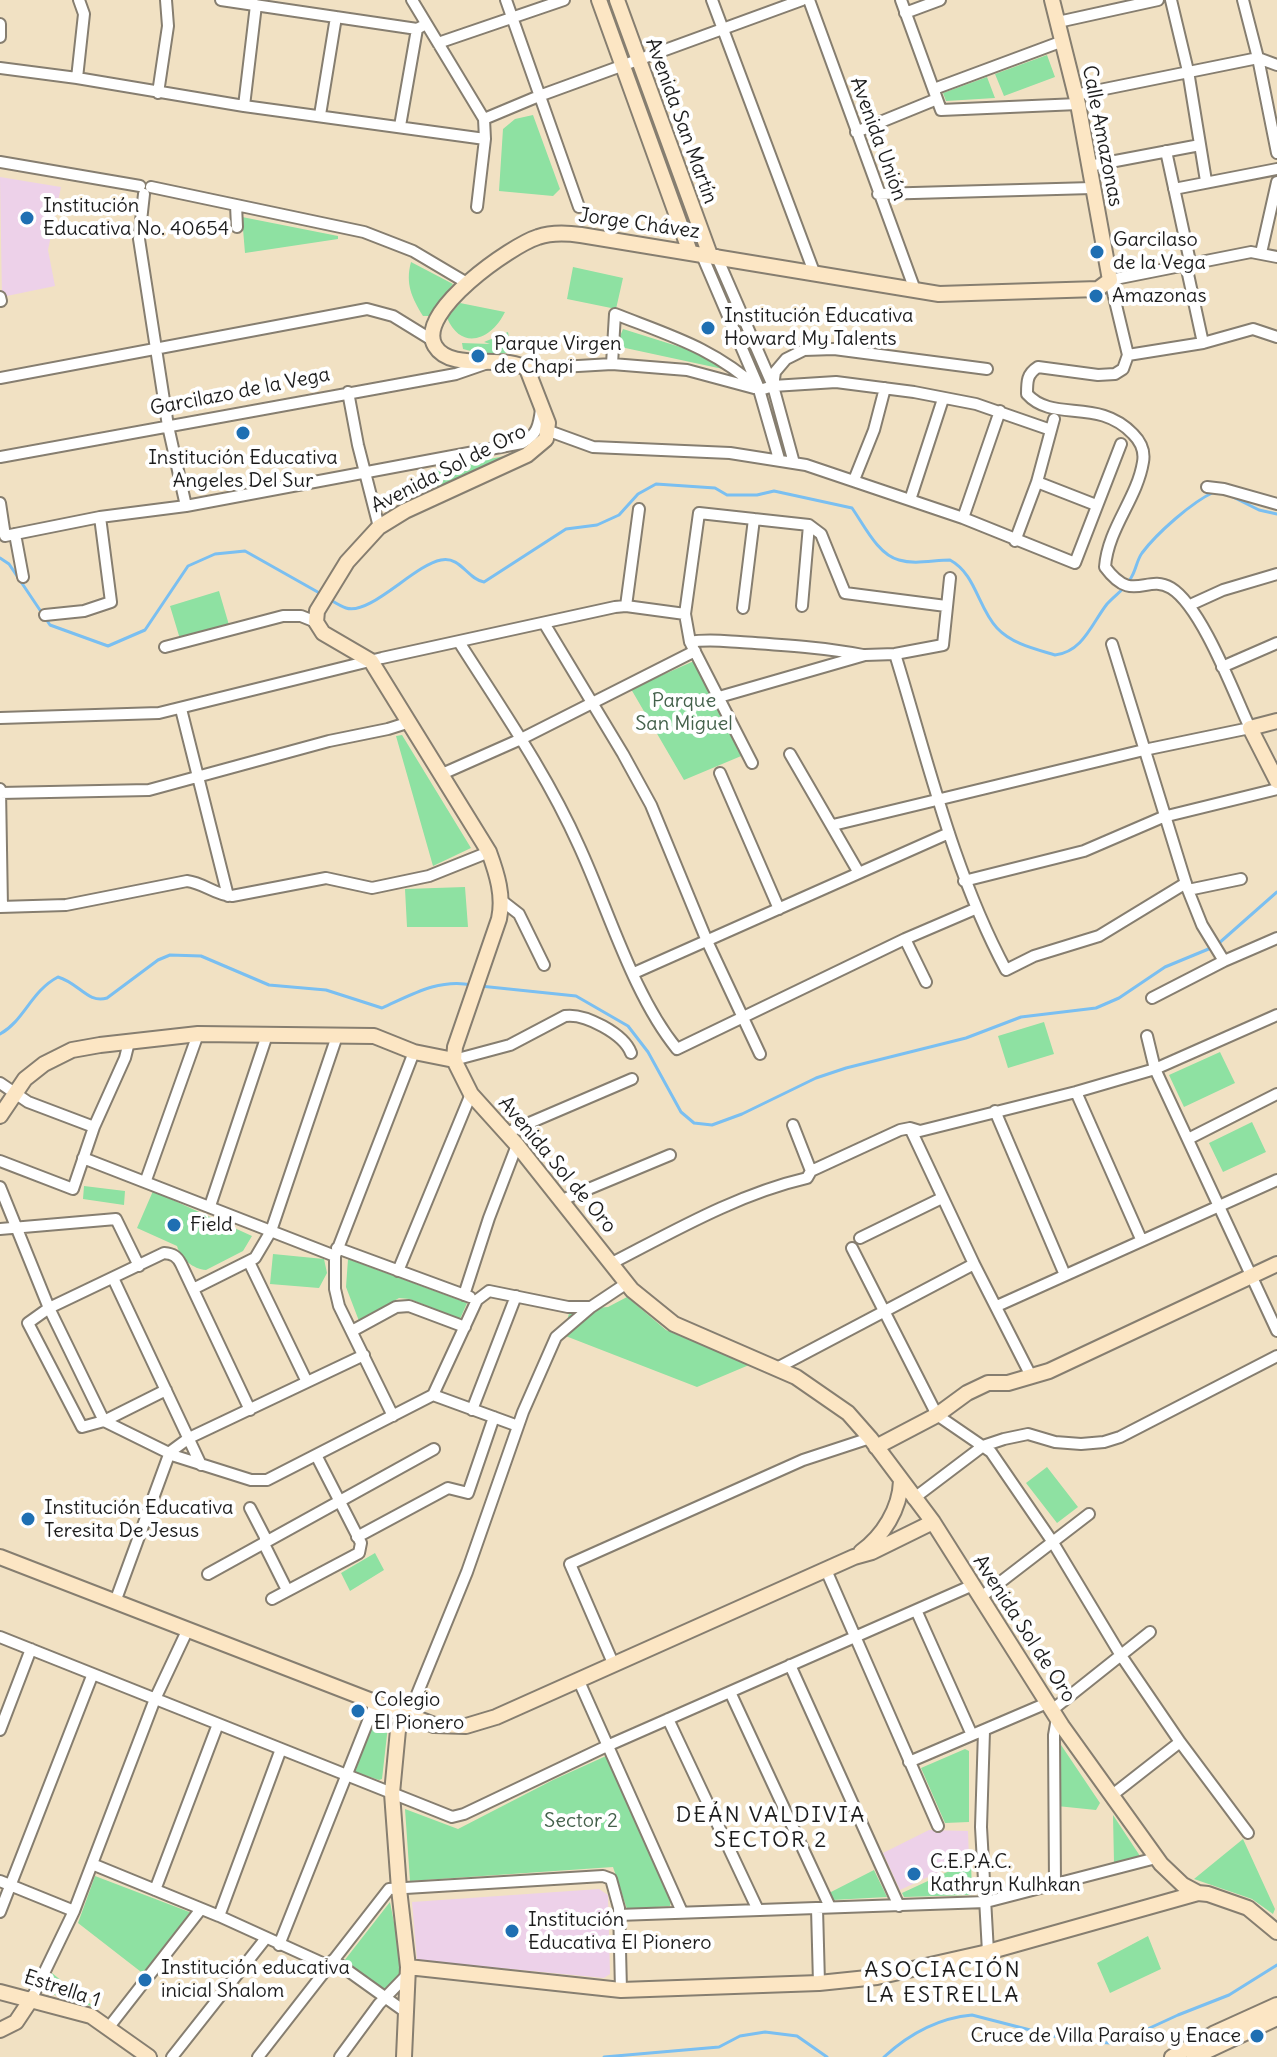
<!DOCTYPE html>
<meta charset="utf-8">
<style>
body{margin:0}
canvas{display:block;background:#f1e1c3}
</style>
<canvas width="1277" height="2057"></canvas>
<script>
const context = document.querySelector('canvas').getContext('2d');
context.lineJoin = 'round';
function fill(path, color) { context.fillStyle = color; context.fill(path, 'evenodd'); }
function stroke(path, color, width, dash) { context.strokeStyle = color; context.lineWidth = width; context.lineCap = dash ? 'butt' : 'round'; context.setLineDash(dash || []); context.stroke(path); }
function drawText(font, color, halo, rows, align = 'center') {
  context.font = font + ' Delius,sans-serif'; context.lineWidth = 8; context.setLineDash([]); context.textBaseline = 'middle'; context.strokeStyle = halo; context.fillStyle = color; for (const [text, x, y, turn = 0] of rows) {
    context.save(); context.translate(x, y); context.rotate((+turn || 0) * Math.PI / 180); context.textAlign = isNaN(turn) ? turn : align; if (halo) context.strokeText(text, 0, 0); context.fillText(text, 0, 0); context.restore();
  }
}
fill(new Path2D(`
 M0 177 61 187 48 250 55 286 2 297Z
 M929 1830 968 1831 969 1858 900 1890 883 1853Z
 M599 1889 608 1895 610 1974 604 1978 417 1960 412 1902Z`), '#edd1e9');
fill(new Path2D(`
 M1047 55 1055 77 1004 96 995 74Z
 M638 75 696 234 690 236 631 77Z
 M987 77 995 98 946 101 943 93Z
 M533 115 560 189 553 196 499 191 503 129 515 119Z
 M242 217 338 236V239L245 253Z
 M411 262 453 284 430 316H423C412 298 405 284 411 262Z
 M715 266 765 378 761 380 711 268Z
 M573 267 623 278 616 309 567 299Z
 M460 303 505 312C492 339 462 352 447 318Z
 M623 329 696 352 732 371 616 346Z
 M508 332 510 343 495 344H509L516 352 486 355 463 349 462 343 490 344 484 342Z
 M505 456 437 487 432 470Z
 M219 591 229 625 180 639 170 606Z
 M694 661 746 754 684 780 631 689Z
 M402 735 471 848 433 866 396 736Z
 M465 887 468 927H407L405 889Z
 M1044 1022 1054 1054 1008 1068 998 1036Z
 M1220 1052 1235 1083 1184 1107 1169 1075Z
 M1252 1122 1266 1152 1223 1172 1209 1143Z
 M84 1186 125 1191 124 1205 83 1199Z
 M153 1191 252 1236 243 1251 206 1270C193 1269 181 1259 177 1246L137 1228Z
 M273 1254 324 1259 327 1273 319 1288 270 1284Z
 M348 1259 467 1303 460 1319 410 1299 399 1298 359 1321 346 1287Z
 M627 1297 666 1330 749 1365 697 1387 563 1335 570 1310 608 1307Z
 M1047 1467 1078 1507 1057 1523 1026 1483Z
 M375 1553 384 1570 350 1591 341 1573Z
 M374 1721 388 1726 382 1779 379 1780 355 1772Z
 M1059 1742 1100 1803 1096 1810 1057 1806Z
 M965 1749 969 1751V1822L945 1823 921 1768Z
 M606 1756 671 1901 670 1906 627 1909 613 1867 410 1881 405 1809 458 1829 553 1780Z
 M1113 1815 1140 1856 1114 1863Z
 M1243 1839 1275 1909 1273 1914 1252 1899 1194 1879Z
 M971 1861 972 1895 904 1897 902 1893Z
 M874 1870 887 1897 832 1900 829 1893Z
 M95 1876 192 1913 145 1975 78 1923Z
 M390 1902 400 1953 401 1972 385 1990 344 1961Z
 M1148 1936 1161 1969 1110 1993 1097 1963Z
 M52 1973 94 2007 42 1991Z`), '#8ee1a2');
stroke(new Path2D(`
 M1229 495 1259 510 1277 514
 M0 558 9 564 50 625 108 646 145 630 188 566 215 554 245 551 323 595
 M329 599C334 602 340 606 346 608 370 616 414 565 441 560 461 556 467 579 484 582L566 529 597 525 619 515 638 494 656 484 715 488 727 495H757L774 491 852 508C864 525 878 555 899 560 915 565 934 560 950 560 976 574 978 608 997 628 1012 644 1035 649 1055 655 1083 652 1092 623 1107 604 1116 594 1127 588 1132 576 1136 569 1137 560 1142 553 1157 533 1192 502 1214 492
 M1218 944 1277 892
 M480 986 576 996 628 1026 648 1052 681 1112 694 1123 712 1125 742 1114 816 1078 846 1068 966 1038 1021 1017 1096 1008 1119 998 1165 967 1211 948
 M0 1034C24 1021 31 991 58 977 79 983 88 1004 107 998L158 960 170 955 201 956 269 985 326 990 382 1008C411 995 439 978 472 985
 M604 2057 719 2047 740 2036 765 2032 797 2036 827 2057
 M884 2057C909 2034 939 2018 972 2015L1069 2040 1110 2043 1128 2038 1178 2015 1229 1995 1277 1965`), '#7abff1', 3);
const street = new Path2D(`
 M221 0 417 29 426 24
 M412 0 484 119 485 139 477 207
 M506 0 579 207
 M712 0 814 272
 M809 0 915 290
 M901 0 941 110 1078 104
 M1171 0 1188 71 1206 181
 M1243 0 1258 58 1277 153
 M905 13 940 0
 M1058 22 1158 0
 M0 24V37
 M438 43 564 0
 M0 68 77 78 244 106 485 139
 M77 78 84 14 79 0
 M934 89 1063 41
 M158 93 168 26 166 0
 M1075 95 1258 58 1277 65
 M244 106 256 5
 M320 115 336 17
 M484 119 539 96 802 0
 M400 126 417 29
 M856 132 937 99
 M1166 151 1189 257 1186 265 1203 343
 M0 162 140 186
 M1089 166 1200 145
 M151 187 364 232 413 251 467 283
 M1174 189 1277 169
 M144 194 139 239 168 426 186 506
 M878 194 1092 188
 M236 205 237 227
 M701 253 758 386 779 459
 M1261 253 1277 182
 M716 255 773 386 794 463
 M0 297 1 301
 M1128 355 1203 343 1253 329 1277 337
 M612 364 615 314C671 336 714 348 760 390L773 386 775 372 786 359 804 350 834 349 987 369
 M527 369 612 364 687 370 754 388
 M0 378 367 309 393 316 432 340
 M773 386 836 382 914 392 976 404 1051 430
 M348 392 358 445 379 527
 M549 431 593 447 730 453 806 465 963 518 1075 563 1121 444
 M0 457 456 374 485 364
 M854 480 874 430 885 388
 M1037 482 1096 505
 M1207 487 1224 489 1277 504
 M910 500 943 399
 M0 503 5 536 100 517 186 506 522 443C537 435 539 426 541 409
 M963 518 1000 411
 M15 534 23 577
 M1015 541 1037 482 1054 419
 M1190 605 1223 590 1277 574
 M626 606 639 509
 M802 606 809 525
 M743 608 754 519
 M45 615 84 611 111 602 100 517
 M544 623 623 754 651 805 707 941 760 1054
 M459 642C501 708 547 774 579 846 609 911 633 995 677 1049L905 939 975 909
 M690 642C707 639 723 641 740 642 781 645 822 647 863 655
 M1112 644 1188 890 1202 925 1224 961
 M165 647 283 616H301L316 622
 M895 654C928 761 953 871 1006 970L1034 956 1099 936 1186 883
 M1222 667 1277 643
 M719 697 865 655 895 654 943 645 950 578
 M181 709 228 896
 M0 718 159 713 382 658 615 607 626 606 685 614
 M790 754 859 873
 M752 763 690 642 685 614 699 513 809 525 821 534 845 593 946 606
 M720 773 779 909
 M442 774 521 739 695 651
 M0 789 2 907
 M0 793 149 790 329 741 388 729 410 722
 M833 825 1144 750 1250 728C1234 694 1202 607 1171 588 1146 573 1133 605 1105 567 1108 528 1137 499 1143 462 1145 451 1141 442 1133 434 1098 397 1053 423 1027 394 1027 381 1027 374 1038 367L1098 375 1115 374 1123 369 1128 355 1110 280 1251 252 1277 257
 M964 881 1084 851 1163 817 1277 789
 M1188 890 1241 879
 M501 900 519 914 544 965
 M0 907 66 905 187 881C204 883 215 895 232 896L326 878 372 888 429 876 489 852
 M905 939 926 982
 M634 973 949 833
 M1152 998 1224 961 1277 938
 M1147 1036 1155 1069 1277 1331
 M454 1060 510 1045 565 1016C585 1013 624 1034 631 1053
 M0 1083 28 1102 94 1127
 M1076 1092 1141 1239
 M995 1111 1065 1275
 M793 1125 811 1171
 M910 1128 974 1264 1031 1376
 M506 1133 632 1079
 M1190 1138 1277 1094
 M83 1158 335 1256
 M0 1161 73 1189 94 1127 125 1058 129 1042
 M146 1180 198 1034
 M0 1187 49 1308 104 1421 175 1456 251 1480H267L433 1395 477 1300 489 1291 568 1307H591L627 1283
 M562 1200 670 1155
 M210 1206 267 1035
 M0 1229 116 1219 139 1266
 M860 1238 942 1198
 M337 1248 470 1297
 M852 1248 937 1415 991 1452 1052 1541 1120 1654 1180 1742 1248 1833
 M249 1262 307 1382
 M612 1263C674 1231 738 1194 807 1178L811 1171 900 1130 910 1128 920 1131 1076 1092 1155 1069 1277 1015
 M398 1271 471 1094
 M113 1278 201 1465
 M193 1289 255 1258 271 1231 337 1036
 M464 1295 489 1218 517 1145
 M997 1306 1277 1180
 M352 1331 396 1307 409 1306 465 1327
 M777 1368 974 1264
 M166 1390 104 1421 82 1427 28 1323 49 1308 164 1253C173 1254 177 1256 181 1264L250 1410
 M433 1395 518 1426
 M472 1410 516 1296
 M393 1416 339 1306 335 1289V1256L414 1052
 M913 1499 983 1446 1004 1439 1028 1434 1055 1442 1081 1444 1104 1442 1120 1437 1277 1356
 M250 1508 265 1537V1546L287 1590
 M357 1537 448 1488 468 1493 494 1417
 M826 1570 938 1826
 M208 1574 434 1449
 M981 1597 1089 1514
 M272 1599 359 1553 361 1543 316 1455
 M115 1602 170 1452 189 1438 364 1355
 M916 1610 972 1735
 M0 1637 452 1817 464 1814 607 1746 973 1585
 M613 1663 570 1564 803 1460 870 1438
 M790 1665 899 1906
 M578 1679 682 1912
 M730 1692 830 1907
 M1052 1710 1150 1632
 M409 1714 467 1572 523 1412 556 1337 591 1307
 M668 1719 758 1910
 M0 1730 31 1649
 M984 1731 981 1827 988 1952
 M909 1762 1047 1703
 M1111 1796 1180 1742
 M92 1864 219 1916 329 1966
 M0 1881 74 1911
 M1055 1886 1054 1735 1057 1718
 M155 1890 218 1724
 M817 1908 819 1983
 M0 1912 92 1676
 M618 1915 986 1902 1156 1858
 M219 1916 281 1749
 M279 1945 376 1701
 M333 1960 407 2013
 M32 1998 74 1911 155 1699 187 1631
 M109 2027 201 1909
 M172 2057 266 1938
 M258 2057 389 1889 603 1876 611 1879 619 1908 621 1990
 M340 2057 379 2004 407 1975`);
const secondary = new Path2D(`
 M599 0 690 252
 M617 0 710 255
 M1052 0 1078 104 1110 280 1098 289 939 294 581 235C567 233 552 232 538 237 512 245 415 312 435 346 451 373 505 353 527 369L548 423 546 439 527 455 405 511 379 527 347 562 317 611 316 622 323 633 371 661 489 852C497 874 504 896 499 919L455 1047 454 1060 471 1094 517 1145 632 1290 674 1324 796 1377 848 1413 870 1438 933 1522 1062 1726 1161 1864 1183 1885 1198 1893 1208 1894 1248 1908 1277 1932
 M1277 721 1250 728 1277 781
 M0 1116 25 1079 44 1064 72 1050 100 1045 198 1034 374 1036 414 1052 454 1060
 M876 1447 937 1415 967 1393 988 1383H1008L1049 1371 1277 1264
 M861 1552C883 1536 900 1509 901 1481
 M0 1557 434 1725 466 1726 496 1717 854 1557 872 1552 933 1522
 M408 1967 621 1990 819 1983 877 1977 988 1952 1198 1893
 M0 1992 91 2016 149 2057
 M0 2030 16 2022 32 1998
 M404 2057 408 1967 399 1889 392 1793 398 1730 409 1714
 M1172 2057 1213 2034 1277 2005
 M1194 2057 1277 2018`);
stroke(street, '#867e70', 14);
stroke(secondary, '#867e70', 18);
stroke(street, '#fff', 10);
stroke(secondary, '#fce6c4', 14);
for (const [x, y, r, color] of [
 [27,218,8,"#1f6fb2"],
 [1097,252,8,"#1f6fb2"],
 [1096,296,8,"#1f6fb2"],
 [708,328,8,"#1f6fb2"],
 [478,356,8,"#1f6fb2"],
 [243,433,8,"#1f6fb2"],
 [174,1225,8,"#1f6fb2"],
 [28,1519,8,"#1f6fb2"],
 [358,1711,8,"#1f6fb2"],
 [914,1874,8,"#1f6fb2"],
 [512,1931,8,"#1f6fb2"],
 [145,1980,8,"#1f6fb2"],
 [1257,2036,8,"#1f6fb2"]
]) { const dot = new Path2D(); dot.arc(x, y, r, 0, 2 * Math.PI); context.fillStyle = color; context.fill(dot); stroke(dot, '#fff', 3); }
drawText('20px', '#1c1c1c', '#fff', [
 ["Avenida San Martín",681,121,70],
 ["Calle Amazonas",1102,136,79],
 ["Avenida Unión",878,139,70],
 ["Jorge Chávez",639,224,8],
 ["Garcilazo de la Vega",240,392,-11],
 ["Avenida Sol de Oro",449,469,-27],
 ["Avenida Sol de Oro",557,1165,50],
 ["Avenida Sol de Oro",1024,1629,57],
 ["Estrella 1",62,1989,18]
]);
drawText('20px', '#1c1c1c', '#fff', [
 ["Institución",43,206],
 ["Educativa No. 40654",43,229],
 ["Garcilaso",1113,240],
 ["de la Vega",1113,263],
 ["Amazonas",1112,296],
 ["Institución Educativa",724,316],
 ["Howard My Talents",724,339],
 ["Parque Virgen",494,344],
 ["de Chapi",494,367],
 ["Institución Educativa",243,458,"center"],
 ["Angeles Del Sur",243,481,"center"],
 ["Field",190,1225],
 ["Institución Educativa",44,1508],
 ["Teresita De Jesus",44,1531],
 ["Colegio",374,1700],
 ["El Pionero",374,1723],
 ["C.E.P.A.C.",930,1862],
 ["Kathryn Kulhkan",930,1885],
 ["Institución",528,1920],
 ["Educativa El Pionero",528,1943],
 ["Institución educativa",161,1968],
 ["inicial Shalom",161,1991],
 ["Cruce de Villa Paraíso y Enace",1241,2036,"right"]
], 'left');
drawText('20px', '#44614b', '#fff', [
 ["Parque",684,701],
 ["San Miguel",684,724],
 ["Sector 2",581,1821]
]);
context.letterSpacing = '2px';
drawText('22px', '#1c1c1c', '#fff', [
 ["DEÁN VALDIVIA",771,1816],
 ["SECTOR 2",771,1841],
 ["ASOCIACIÓN",943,1971],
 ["LA ESTRELLA",943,1996]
]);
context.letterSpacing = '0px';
</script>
